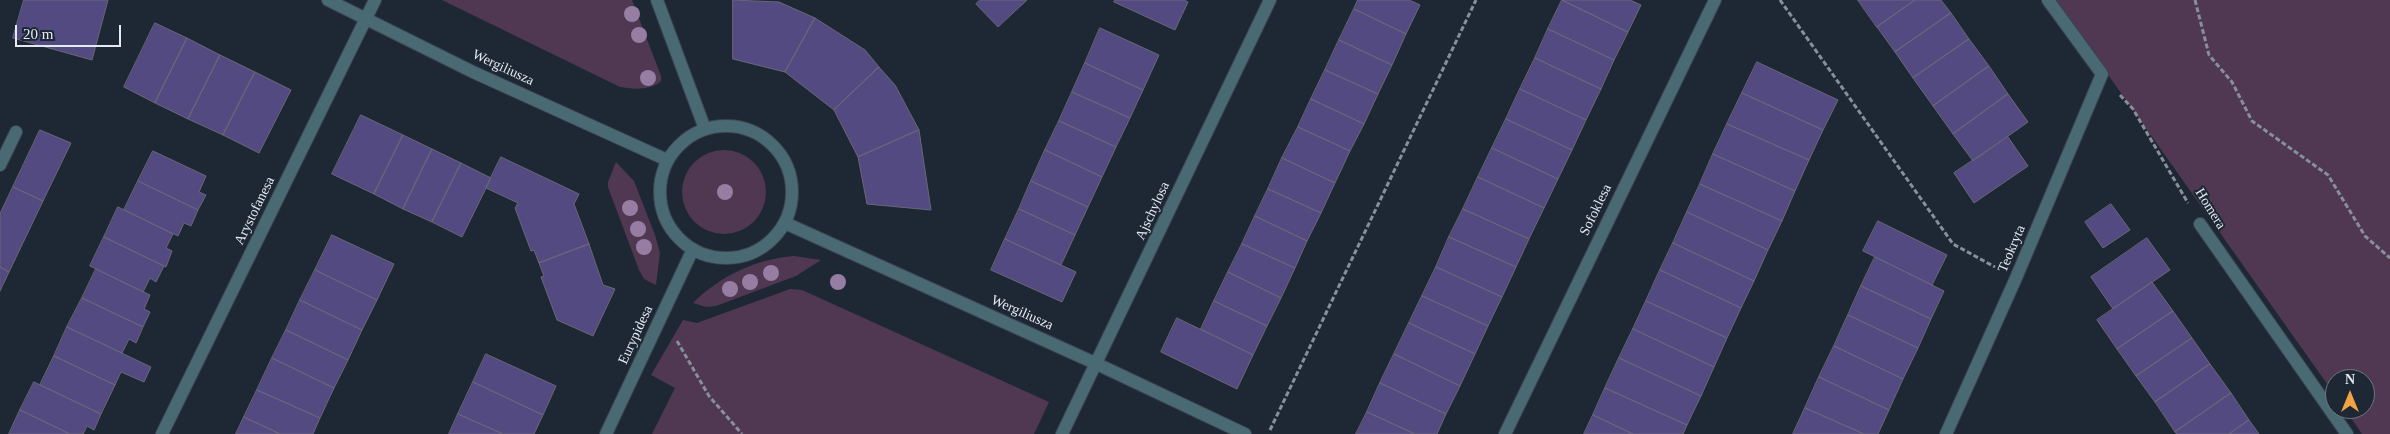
<!DOCTYPE html>
<style>
body{margin:0}
#map{position:relative;width:2390px;height:434px;overflow:hidden;background:#1e2834;font-family:"Times New Roman",serif}
canvas{display:block}
.north{position:absolute;left:2325px;top:369px;width:50px;height:50px;box-sizing:border-box;background:#1e2834;border:1px solid #6d7680;border-radius:50%;rotate:0deg;font-size:14px;font-weight:700;line-height:20px;text-align:center;color:#e3eaf2}
.north::after{content:'';display:block;margin:auto;width:18px;height:22px;background:#f3a442;clip-path:polygon(50% 0,100% 100%,50% 72%,0 100%)}
.scale{position:absolute;left:15px;top:25px;width:106px;height:22px;box-sizing:border-box;border:2px solid #e3eaf2;border-top:0;padding-left:6px;font-size:15px;line-height:18px;white-space:nowrap;color:#e3eaf2;-webkit-text-stroke:4px #1e2834;paint-order:stroke}
</style>
<div id="map">
<canvas width="2390" height="434"></canvas>
<div class="north">N</div>
<div class="scale">20 m</div>
</div>
<script>
const context = document.querySelector('canvas').getContext('2d');
context.lineJoin = 'round';
function fill(path, color) { context.fillStyle = color; context.fill(path, 'evenodd'); }
function stroke(path, color, width, dash) { context.strokeStyle = color; context.lineWidth = width; context.lineCap = dash ? 'butt' : 'round'; context.setLineDash(dash || []); context.stroke(path); }
function drawText(font, color, halo, rows, align = 'center') {
  context.font = font + ' "Times New Roman",serif'; context.lineWidth = 4; context.setLineDash([]); context.textBaseline = 'middle'; context.strokeStyle = halo; context.fillStyle = color; for (const [text, x, y, turn = 0] of rows) {
    context.save(); context.translate(x, y); context.rotate((+turn || 0) * Math.PI / 180); context.textAlign = isNaN(turn) ? turn : align; if (halo) context.strokeText(text, 0, 0); context.fillText(text, 0, 0); context.restore();
  }
}
fill(new Path2D(`
 M442 0H632L661 76V81C651 91 632 89 620 87Z
 M2055 0H2390V434H2362L2345 409H2365V379H2335V395Z
 M682 192a42 42 0 1 1 84 0a42 42 0 1 1-84 0Z
 M616 162 634 181 655 235 660 253 656 285 644 279 639 270 608 187V182Z
 M794 256 821 260 796 276 716 306 706 307 693 303C720 276 756 259 794 256Z
 M790 289 802 290 1049 402 1034 434H652L675 388 651 375 683 320 697 323Z`), '#503852');
const building = new Path2D(`
 M24 0H108L92 60 13 38Z
 M733 0 779 2 815 18 785 72 733 59Z
 M980 0H1027L998 27 976 4Z
 M1115 0H1184L1188 2 1175 30 1114 2Z
 M1358 0H1409L1420 5 1406 34 1354 9Z
 M1562 0 1628 32 1614 60 1548 29Z
 M1562 0H1630L1641 5 1628 32Z
 M1858 0H1915L1877 27Z
 M1915 0H1941L1951 13 1895 52 1877 27Z
 M1354 9 1406 34 1392 65 1339 40Z
 M1951 13 1969 39 1913 78 1895 52Z
 M815 18 865 50 879 67 834 110 785 72Z
 M155 23 187 38 155 103 124 87Z
 M1100 28 1159 55 1143 90 1085 63Z
 M1548 29 1614 60 1601 89 1535 58Z
 M187 38 220 55 188 119 155 103Z
 M1969 39 1989 66 1933 106 1913 78Z
 M1339 40 1392 65 1378 94 1325 70Z
 M220 55 255 72 223 135 188 119Z
 M1535 58 1601 89 1586 120 1520 89Z
 M1757 62 1838 100 1823 130 1742 93Z
 M1085 63 1143 90 1130 118 1072 92Z
 M1989 66 2008 94 1953 134 1933 106Z
 M879 67 895 85 919 130 858 157 834 110Z
 M1325 70 1378 94 1364 124 1311 99Z
 M255 72 291 90 259 153 223 135Z
 M1520 89 1586 120 1572 150 1506 119Z
 M1072 92 1130 118 1116 147 1059 121Z
 M1742 93 1823 130 1809 160 1727 124Z
 M2008 94 2028 122 1973 161 1953 134Z
 M1311 99 1364 124 1350 151 1298 127Z
 M361 115 403 135 374 194 332 174Z
 M1506 119 1572 150 1558 179 1492 148Z
 M1059 121 1116 147 1102 177 1045 150Z
 M1727 124 1809 160 1795 191 1713 154Z
 M1298 127 1350 151 1335 183 1282 158Z
 M40 130 71 143 43 201 13 187Z
 M919 130 931 210 867 204 858 157Z
 M403 135 432 149 403 209 374 194Z
 M2008 137 2028 166 1974 203 1954 173Z
 M1492 148 1558 179 1544 208 1478 177Z
 M432 149 461 163 432 222 403 209Z
 M1045 150 1102 177 1088 207 1031 181Z
 M153 151 206 176 199 192 206 195 198 210 138 181Z
 M1713 154 1795 191 1782 221 1700 184Z
 M501 157 579 194 574 204 589 244 539 263 534 250 531 251 515 208 518 203 486 188Z
 M1282 158 1335 183 1321 213 1268 189Z
 M461 163 491 178 462 237 432 222Z
 M1478 177 1544 208 1529 239 1463 209Z
 M138 181 198 210 191 226 184 223 178 236 124 210Z
 M1031 181 1088 207 1075 235 1019 209Z
 M1700 184 1782 221 1768 250 1687 212Z
 M13 187 43 201 9 272 0 267V214Z
 M1268 189 1321 213 1307 241 1255 216Z
 M2111 204 2130 230 2103 248 2085 222Z
 M118 207 173 234 166 248 172 251 166 267 104 237Z
 M1019 209 1075 235 1061 265 1005 239Z
 M1463 209 1529 239 1516 267 1449 237Z
 M1687 212 1768 250 1754 281 1673 243Z
 M1255 216 1307 241 1295 268 1242 244Z
 M1878 221 1947 255 1932 285 1863 251Z
 M332 235 394 264 377 300 315 270Z
 M104 237 164 266 156 282 150 278 143 292 90 266Z
 M1449 237 1516 267 1502 297 1436 267Z
 M2147 238 2170 270 2113 309 2091 277Z
 M1005 239 1076 272 1062 302 991 270Z
 M1673 243 1754 281 1741 308 1660 270Z
 M589 244 603 285 615 289 593 336 557 320 541 277 544 276 539 263Z
 M1242 244 1295 268 1281 298 1228 272Z
 M1875 257 1944 291 1931 319 1861 286Z
 M0 267 9 272 0 291Z
 M1436 267 1502 297 1488 326 1422 296Z
 M96 269 150 295 144 309 150 312 143 327 82 298Z
 M315 270 377 300 362 330 300 300Z
 M1660 270 1741 308 1727 338 1646 301Z
 M1228 272 1281 298 1267 326 1214 301Z
 M2152 282 2173 311 2117 349 2097 320Z
 M1861 286 1931 319 1918 348 1848 315Z
 M1422 296 1488 326 1475 354 1409 323Z
 M82 298 143 327 136 343 129 339 122 353 67 327Z
 M300 300 362 330 348 360 286 330Z
 M1214 301 1267 326 1253 355 1201 329Z
 M1646 301 1727 338 1714 367 1633 329Z
 M2173 311 2192 338 2136 376 2117 349Z
 M1848 315 1918 348 1903 379 1834 346Z
 M1177 318 1253 355 1237 389 1161 352Z
 M1409 323 1475 354 1460 386 1394 354Z
 M67 327 151 367 144 382 121 372 115 385 54 356Z
 M1633 329 1714 367 1701 396 1619 358Z
 M286 330 348 360 334 388 272 358Z
 M2192 338 2210 364 2155 402 2136 376Z
 M1834 346 1903 379 1889 410 1819 377Z
 M486 354 556 386 543 415 473 382Z
 M1394 354 1460 386 1446 414 1380 383Z
 M54 356 115 385 101 414 40 385Z
 M272 358 334 388 320 418 257 390Z
 M1619 358 1701 396 1687 425 1605 388Z
 M2210 364 2231 393 2175 432 2155 402Z
 M1819 377 1889 410 1878 434H1864L1805 408Z
 M34 382 101 414 94 430 87 426 83 434H70L20 410Z
 M473 382 543 415 534 434H503L458 414Z
 M1380 383 1446 414 1437 434H1415L1367 412Z
 M1605 388 1687 425 1683 434H1633L1593 415Z
 M257 390 320 418 313 434H280L244 417Z
 M2231 393 2249 420 2229 434H2177L2175 432Z
 M1805 408 1864 434H1793Z
 M20 410 70 434H9Z
 M1367 412 1415 434H1356Z
 M458 414 503 434H449Z
 M1593 415 1633 434H1584Z
 M244 417 280 434H236Z
 M2249 420 2259 434H2229Z`);
fill(building, '#524a80');
stroke(building, '#696778', 1);
const street = new Path2D(`
 M328 0 473 72 667 160
 M657 0 705 129
 M660 192a66 66 0 1 1 132 0a66 66 0 1 1-132 0Z
 M0 165 16 132
 M785 223 1097 364 1245 434
 M2200 224 2347 434
 M162 434 375 0
 M606 434 693 249
 M1062 434 1270 0
 M1505 434 1715 0
 M1946 434 2016 278 2102 74 2048 0`);
stroke(street, '#3a434f', 14);
stroke(new Path2D(`
 M1780 0 1953 244 1995 267
 M2195 0 2209 55 2232 82 2252 121 2328 175 2365 236 2390 258
 M2120 95 2133 109 2188 203
 M677 341 709 396 742 434
 M1270 430 1476 0`), '#878f99', 3, [5, 2.5]);
stroke(street, '#4a6a73', 12);
context.fillStyle = '#967ea2';
for (const [x, y] of [
 [632,14],
 [639,35],
 [648,78],
 [725,192],
 [630,208],
 [638,229],
 [644,247],
 [771,273],
 [750,282],
 [838,282],
 [730,289]
]) { context.beginPath(); context.arc(x, y, 8, 0, 2 * Math.PI); context.fill(); }
drawText('14px', '#e3eaf2', '#1e2834', [
 ["Wergiliusza",503,68,25],
 ["Homera",2210,209,58],
 ["Sofoklesa",1596,210,-64],
 ["Arystofanesa",255,211,-64],
 ["Ajschylosa",1153,211,-65],
 ["Teokryta",2012,249,-67],
 ["Wergiliusza",1022,313,24],
 ["Eurypidesa",636,335,-65]
]);
</script>
